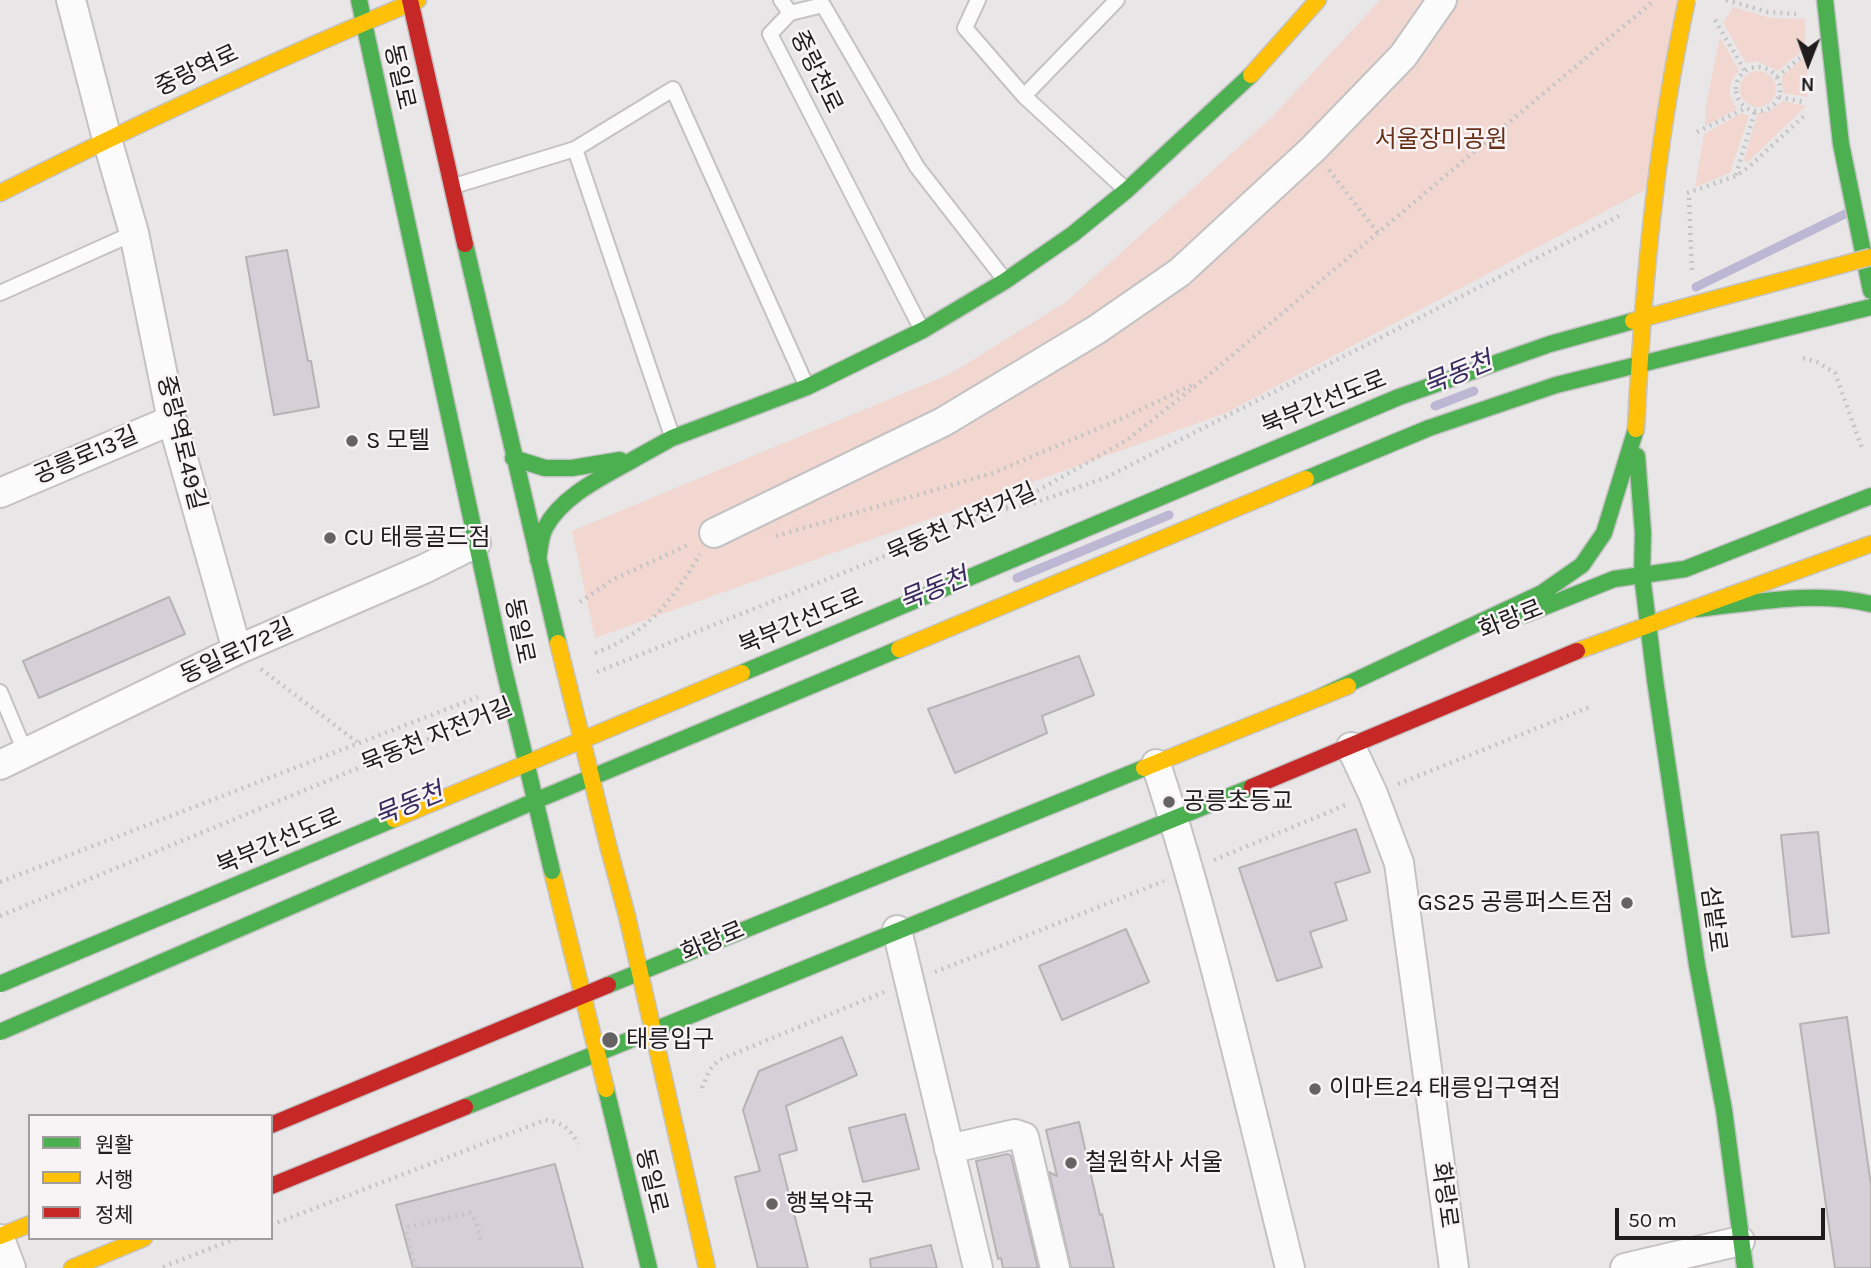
<!DOCTYPE html>
<meta charset="utf-8">
<style>
body{margin:0}
#map{position:relative;width:1871px;height:1268px;overflow:hidden;background:#e9e6e8;font-family:Karla,"Noto Sans KR",sans-serif}
canvas{display:block}
.legend{position:absolute;left:28px;top:1114px;width:245px;height:126px;box-sizing:border-box;background:#f8f3f5;border:2px solid #a19d9f;margin:0;padding:9px 12px;list-style:none;font-size:21px;color:#1e1c1d}
.legend li{display:flex;align-items:center;gap:14px;height:35px}
.legend b{width:35px;border:2px solid #a19d9f}
.north{position:absolute;left:1773px;top:28px;width:70px;height:70px;-webkit-text-stroke:5px #f8f3f5;paint-order:stroke;rotate:181deg;font-size:19px;font-weight:700;line-height:28px;text-align:center;color:#1e1c1d}
.north::after{content:'';display:block;margin:auto;width:24px;height:32px;background:#1e1c1d;clip-path:polygon(50% 0,100% 100%,50% 72%,0 100%)}
.scale{position:absolute;left:1615px;top:1208px;width:210px;height:32px;box-sizing:border-box;border:4px solid #1e1c1d;border-top:0;padding-left:9px;font-size:21px;line-height:24px;white-space:nowrap;color:#1e1c1d;-webkit-text-stroke:5px #f8f3f5;paint-order:stroke}
</style>
<div id="map">
<canvas width="1871" height="1268"></canvas>
<ul class="legend">
<li><b style="height:9px;background:#4caf50"></b>원활</li>
<li><b style="height:9px;background:#ffc107"></b>서행</li>
<li><b style="height:9px;background:#c62828"></b>정체</li>
</ul>
<div class="north">N</div>
<div class="scale">50 m</div>
</div>
<script>
const context = document.querySelector('canvas').getContext('2d');
context.lineJoin = 'round';
function fill(path, color) { context.fillStyle = color; context.fill(path, 'evenodd'); }
function stroke(path, color, width, dash) { context.strokeStyle = color; context.lineWidth = width; context.lineCap = dash ? 'butt' : 'round'; context.setLineDash(dash || []); context.stroke(path); }
function drawText(font, color, halo, rows, align = 'center') {
  context.font = font + ' Karla,"Noto Sans KR",sans-serif'; context.lineWidth = 5; context.setLineDash([]); context.textBaseline = 'middle'; context.strokeStyle = halo; context.fillStyle = color; for (const [text, x, y, turn = 0] of rows) {
    context.save(); context.translate(x, y); context.rotate((+turn || 0) * Math.PI / 180); context.textAlign = isNaN(turn) ? turn : align; if (halo) context.strokeText(text, 0, 0); context.fillText(text, 0, 0); context.restore();
  }
}
fill(new Path2D(`
 M1380 0H1683L1645 190 1226 413 595 638 572 531 950 374 1066 302 1270 119Z
 M1733 7 1770 18 1805 19V48L1778 71 1757 61 1746 63 1723 23Z
 M1720 37 1739 71C1726 85 1728 94 1737 109L1705 126 1706 105Z
 M1806 56 1808 97 1783 93 1782 76Z
 M1740 89a18 18 0 1 1 36 0a18 18 0 1 1-36 0Z
 M1783 101 1806 106 1747 163 1744 160 1758 113 1770 111Z
 M1742 113 1749 116 1730 173 1695 187 1704 134Z`), '#f1d7cf');
stroke(new Path2D(`
 M1696 287 1847 213
 M1435 406 1474 391
 M1017 578 1169 515`), '#bcb7d3', 9);
const building = new Path2D(`
 M287 250 308 361H311L319 407 274 415 246 257Z
 M169 597 185 634 39 698 23 661Z
 M1079 656 1094 695 1042 716 1047 733 955 773 928 709Z
 M1356 829 1370 872 1335 883 1347 920 1310 932 1322 967 1277 981 1239 868Z
 M1818 832 1829 933 1792 937 1781 835Z
 M1126 929 1149 982 1062 1020 1039 966Z
 M1847 1017 1871 1185V1268H1835L1800 1024Z
 M842 1037 857 1075 786 1106 797 1150 779 1155 808 1268H758L735 1177 760 1171 743 1110 759 1071Z
 M905 1114 919 1169 863 1182 849 1128Z
 M1079 1122 1100 1215 1102 1214 1114 1268H1071L1049 1172 1057 1176 1046 1130Z
 M1008 1154 1011 1156 1038 1268H1003L1001 1258 998 1259 976 1161Z
 M555 1164 583 1268H413L396 1205Z
 M931 1245 937 1268H871L870 1259Z`);
fill(building, '#d6cfd7');
stroke(building, '#b5b3b4', 2);
const lane = new Path2D(`
 M781 0 790 13
 M978 0 965 28 1024 96 1125 189
 M1024 96 1117 0
 M575 149 672 436
 M454 186 575 149 673 89 807 387
 M0 293 134 233
 M922 330 770 34 790 13 823 5 917 167 1004 279
 M0 692 26 754`);
const street = new Path2D(`
 M71 0 107 139 134 233 172 420 237 650
 M0 493 172 420
 M714 533 943 422 1096 330 1180 272 1313 149 1403 56 1442 0
 M1351 747 1373 794 1399 863 1454 1268
 M1156 764C1210 929 1248 1099 1290 1268
 M0 765 237 650 424 569 476 543
 M897 930 978 1268
 M949 1149 1015 1134 1024 1137 1055 1268
 M0 1239 11 1268
 M1625 1268 1740 1241`);
const fast = new Path2D(`
 M359 0 503 665
 M1825 0 1841 144 1871 291
 M465 244 558 643
 M1637 456 1643 533 1642 575
 M513 458 545 468H572L620 460
 M636 458 672 438 807 387 923 330 1005 281 1073 234 1127 190 1251 75
 M538 560C540 549 540 538 545 528 562 495 605 476 636 458
 M1642 575 1655 680 1697 965 1724 1110 1745 1268
 M1697 609C1754 603 1815 590 1871 604
 M1524 615 1614 579 1685 569 1871 496
 M1318 698 1542 593 1582 565 1604 533 1636 429
 M608 985 1144 768
 M606 1089 649 1268
 M465 1107 1252 787`);
const slow = new Path2D(`
 M1251 75 1318 0
 M0 193C137 124 276 59 418 0
 M1577 651 1871 544
 M1144 768 1348 686
 M609 849 627 916 707 1268
 M552 871 606 1089
 M0 1236 30 1224
 M72 1268 144 1238`);
const jam = new Path2D(`
 M410 0 465 244
 M1252 787 1577 651
 M271 1125 608 985
 M271 1186 465 1107`);
stroke(lane, '#c4c2c3', 18);
stroke(street, '#c4c2c3', 32);
stroke(fast, '#c4c2c3', 19);
stroke(slow, '#c4c2c3', 19);
stroke(jam, '#c4c2c3', 19);
stroke(new Path2D(`
 M1726 0 1768 12 1796 14
 M1715 20 1745 71
 M1736 89a22 22 0 1 1 44 0a22 22 0 1 1-44 0Z
 M1777 77 1800 58
 M1779 97 1804 102
 M1697 132 1746 108
 M1329 170 1378 233
 M1736 175 1755 111
 M1687 193 1736 176 1750 166 1806 114
 M1689 198 1692 273
 M1803 358 1817 362 1835 373 1862 448
 M1006 509 1032 504 1107 477 1619 216
 M776 536 993 473 1123 418 1194 384
 M580 602 612 580 690 544
 M595 653C647 634 672 601 700 554
 M261 669 357 742
 M597 672 1014 504 1127 440 1204 379 1651 3
 M1398 784 1592 706
 M1214 860 1348 804
 M0 882 478 697
 M0 916 482 717
 M935 972 1164 881
 M702 1088 710 1069 719 1060 884 992
 M271 1225 545 1120C563 1122 570 1129 578 1144
 M163 1267 237 1238
 M415 1268 406 1232 408 1227 470 1213 476 1221 481 1244`), '#c5c4c5', 4.5, [2, 5]);
stroke(lane, '#fcfbfc', 14);
stroke(street, '#fcfbfc', 28);
stroke(fast, '#4caf50', 16);
stroke(slow, '#ffc107', 16);
stroke(jam, '#c62828', 16);
const fastBridge = new Path2D(`
 M1306 479 1429 428 1556 385 1871 307
 M503 665 552 871
 M742 673 1399 397 1550 344 1633 321
 M0 984 394 819
 M0 1032 542 798 899 649`);
const slowBridge = new Path2D(`
 M1633 321 1871 257
 M1636 429C1643 284 1656 142 1687 0
 M558 643 609 849
 M899 649 1306 479
 M394 819 742 673`);
stroke(fastBridge, '#c4c2c3', 19, []);
stroke(slowBridge, '#c4c2c3', 19, []);
stroke(fastBridge, '#4caf50', 16);
stroke(slowBridge, '#ffc107', 16);
for (const [x, y, r, color] of [
 [352,441,7,"#656364"],
 [330,538,7,"#656364"],
 [1169,802,7,"#656364"],
 [1627,903,7,"#656364"],
 [610,1040,9,"#656364"],
 [1315,1089,7,"#656364"],
 [1071,1163,7,"#656364"],
 [772,1204,7,"#656364"]
]) { const dot = new Path2D(); dot.arc(x, y, r, 0, 2 * Math.PI); context.fillStyle = color; context.fill(dot); stroke(dot, '#f8f3f5', 2.5); }
drawText('24px', '#1e1c1d', '#f8f3f5', [
 ["중랑역로",197,71,-25],
 ["중랑천로",816,72,64],
 ["동일로",399,77,77],
 ["북부간선도로",1324,403,-22],
 ["중랑역로49길",181,443,76],
 ["공릉로13길",86,456,-23],
 ["묵동천 자전거길",962,523,-24],
 ["화랑로",1511,620,-22],
 ["북부간선도로",801,622,-23],
 ["동일로",519,631,78],
 ["동일로172길",237,652,-25],
 ["묵동천 자전거길",437,736,-22],
 ["북부간선도로",279,842,-23],
 ["섬밭로",1713,919,82],
 ["화랑로",713,942,-23],
 ["동일로",651,1181,76],
 ["화랑로",1444,1195,82]
]);
drawText('24px', '#663019', '#f8f3f5', [
 ["서울장미공원",1441,140]
]);
drawText('24px', '#1e1c1d', '#f8f3f5', [
 ["S 모텔",366,441],
 ["CU 태릉골드점",344,538],
 ["공릉초등교",1183,802],
 ["GS25 공릉퍼스트점",1613,903,"right"],
 ["태릉입구",626,1040],
 ["이마트24 태릉입구역점",1329,1089],
 ["철원학사 서울",1085,1163],
 ["행복약국",786,1204]
], 'left');
drawText('italic 26px', '#382c5e', '#f8f3f5', [
 ["묵동천",1458,374,-22],
 ["묵동천",934,590,-22],
 ["묵동천",409,805,-22]
]);
</script>
